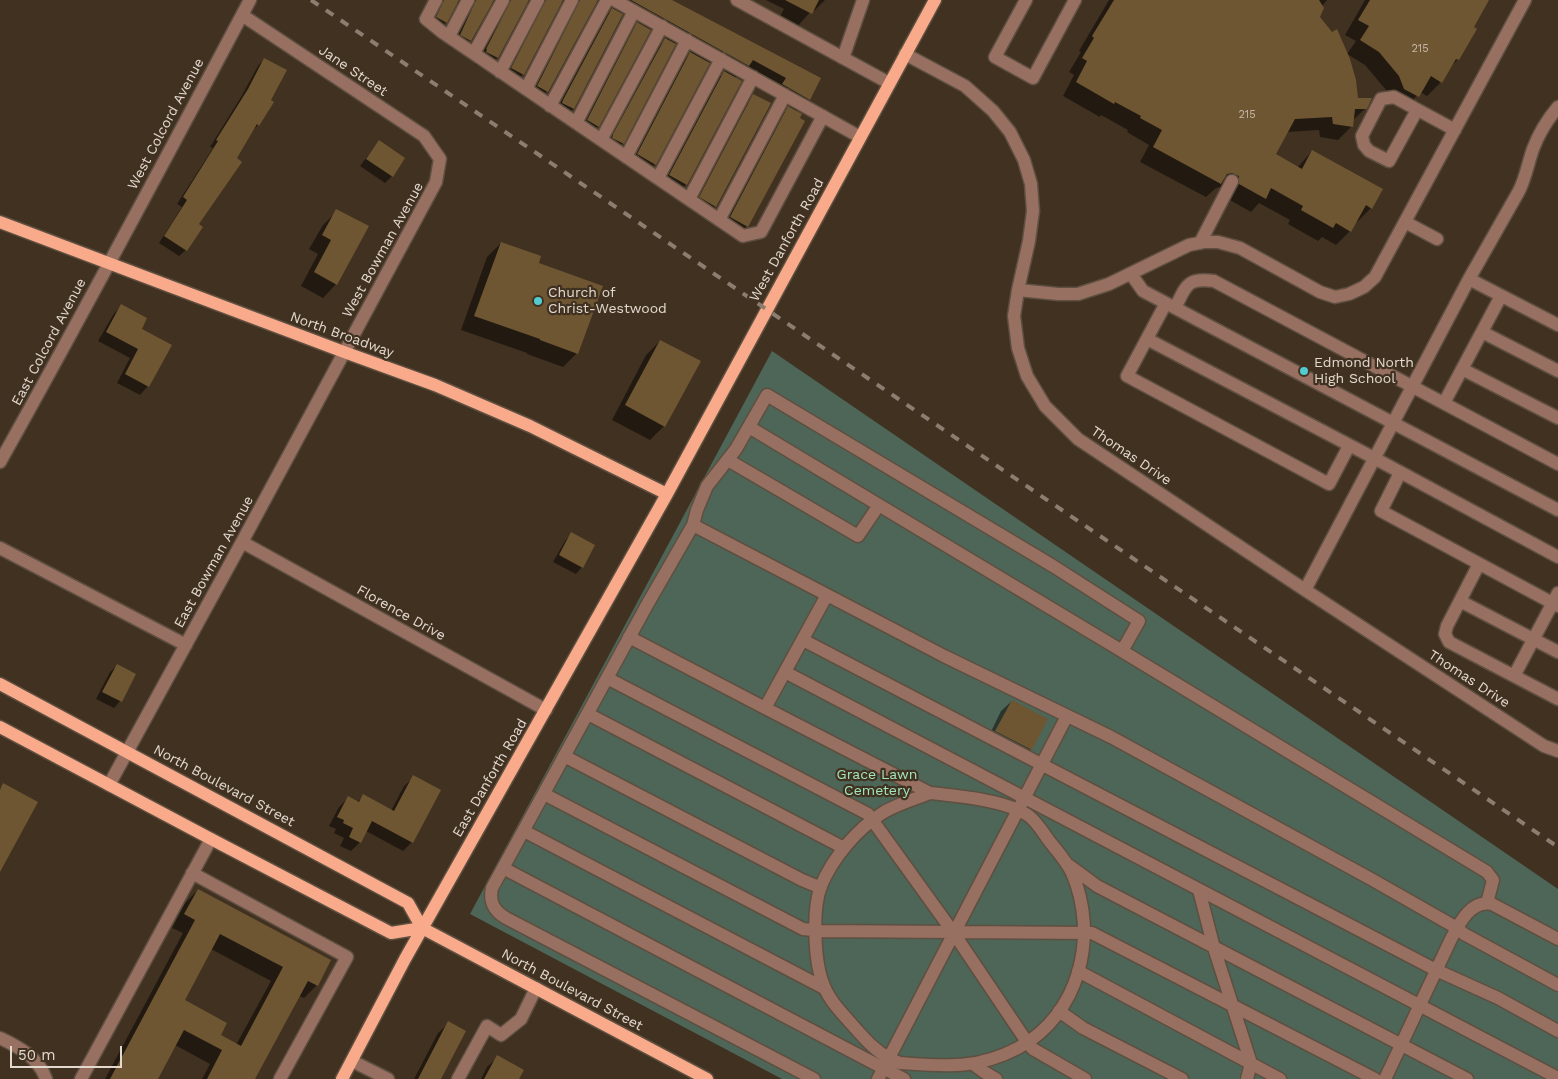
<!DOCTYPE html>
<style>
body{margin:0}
#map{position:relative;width:1558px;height:1079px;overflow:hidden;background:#413121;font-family:"Work Sans",sans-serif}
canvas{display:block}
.scale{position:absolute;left:10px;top:1046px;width:112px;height:22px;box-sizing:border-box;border:2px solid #e3d9cf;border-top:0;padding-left:6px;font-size:15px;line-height:18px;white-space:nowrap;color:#e3d9cf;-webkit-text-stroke:4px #413121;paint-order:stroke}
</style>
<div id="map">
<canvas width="1558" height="1079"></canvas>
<div class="scale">50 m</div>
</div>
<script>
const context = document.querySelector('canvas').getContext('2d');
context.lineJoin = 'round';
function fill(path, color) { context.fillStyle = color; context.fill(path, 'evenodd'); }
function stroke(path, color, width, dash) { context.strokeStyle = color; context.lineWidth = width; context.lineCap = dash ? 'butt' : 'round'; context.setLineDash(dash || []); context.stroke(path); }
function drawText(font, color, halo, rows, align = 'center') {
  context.font = font + ' "Work Sans",sans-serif'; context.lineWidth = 4.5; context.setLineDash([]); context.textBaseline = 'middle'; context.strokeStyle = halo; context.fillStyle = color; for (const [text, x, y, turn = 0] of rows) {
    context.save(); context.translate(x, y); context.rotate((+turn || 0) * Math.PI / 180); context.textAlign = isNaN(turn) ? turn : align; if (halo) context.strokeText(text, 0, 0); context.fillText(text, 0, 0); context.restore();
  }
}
fill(new Path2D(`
 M772 351 1558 889V1079H782L470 914Z`), '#4d6657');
fill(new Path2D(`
 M440 0H670L819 79 809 99 796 112 747 226 736 236 720 228 778 118 790 106 771 96 775 89 742 72 735 78 686 184 676 195 659 186 714 82 726 71 709 62 655 164 644 175 627 165 680 64 692 52 675 43 623 143 612 154 603 148 655 50 667 38 650 29 598 126 587 136 577 131 627 34 639 22 622 13 573 109 563 119 552 114 602 20 613 8 606 4 595 3 547 91 536 103 526 98 568 17 565 4 560 3 523 74 511 86 501 80 534 17 531 4 526 3 497 58 485 69 475 64 496 4 491 3 470 40 459 52 449 46 464 16 460 4 456 3 446 22 434 34 426 29Z
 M766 0H825L814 11 812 10 797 27 779 18 784 9Z
 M1109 0H1327L1322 6 1318 17 1357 99 1366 108 1352 121V126L1338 140 1320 137 1319 130 1287 132 1274 155 1297 168 1312 151 1371 208 1357 222 1356 221 1350 231 1336 245 1322 237 1318 241 1288 224 1290 220 1259 203 1251 212 1226 198V191L1221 187 1216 188 1206 197 1140 162 1149 145 1127 132 1128 130 1101 115 1100 117 1063 96 1074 75 1069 72 1081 52 1079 51Z
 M1365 0H1488L1472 27 1458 59 1449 69 1441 82 1427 96 1420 92 1404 110 1391 103 1386 90 1365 65 1347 54 1356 41 1345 35Z
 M264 59 269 100 273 102 258 125 252 131 197 224 186 250 179 256 159 243 182 207 177 204 213 148 210 147 241 97 258 66Z
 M754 95 715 207 705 217 690 207 743 106Z
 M379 142 404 159 392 176 385 183 360 166 373 149Z
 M337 211 336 284 323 298 301 286 318 254 309 249 323 225Z
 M501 243 537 263 577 353 563 367 527 354V353L461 330 487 257Z
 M121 306 140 329 148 386 140 395 117 383 130 358 98 341 113 315Z
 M660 341 664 426 650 440 612 420 646 355Z
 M571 534 582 567 576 574 553 562 565 541Z
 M117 666 120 701 114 708 96 699 110 672Z
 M1012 701 1031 749 1020 760 986 742 1001 711Z
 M414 777 412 842 403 851 366 831 360 842 351 851 340 846 344 838 334 833 336 829 329 826 339 807 348 798 357 802 364 796 391 811 404 786Z
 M198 890 317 985 304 998 299 996 254 1079H202L210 1064 175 1045 157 1079H105L183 933 172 928 185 903ZM211 949 271 981 236 1045 219 1036 183 1001Z
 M449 1023 439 1079H414L438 1033Z
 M498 1057 518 1079H481L487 1067Z`), '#0007');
fill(new Path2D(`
 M444 0H459L447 23 436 17Z
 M476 0H494L471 41 460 35Z
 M511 0H529L498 58 486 52 487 49H486Z
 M546 0H563L524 75 511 68Z
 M580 0H598L548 92 537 86Z
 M631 0H672L821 78 810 100 782 84 786 78 753 60 749 66Z
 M785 0H819L812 14Z
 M1114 0H1319L1324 8 1320 17 1332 32 1337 29 1350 59 1356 80 1358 98H1372L1367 109H1355L1353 127 1333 124 1332 117 1295 119 1276 154 1302 169 1312 150 1383 189 1372 209 1366 205 1351 232 1336 223 1333 228 1301 210 1303 206 1271 188 1266 199 1239 184V176L1232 173 1227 174 1221 184 1153 147 1162 130 1140 118 1141 116 1115 102 1114 104 1076 82 1087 61 1082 58 1094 38 1092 36Z
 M1370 0H1489L1474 27 1477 29 1459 60 1456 59 1442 83 1431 76 1419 97 1404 89 1399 76 1379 52 1360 40 1369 26 1358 20Z
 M612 8 623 14 574 109 562 103 563 100Z
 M637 22 651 30 599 127 587 120Z
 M665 38 676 44 624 144 612 138 613 134Z
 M690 52 710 63 656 165 637 154Z
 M264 58 287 70 271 100 274 102 259 126 257 124 237 158 242 162 199 224 203 227 187 251 164 236 187 200 183 197 218 141 216 140 248 89Z
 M724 71 742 81 687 185 669 175Z
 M753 94 771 103 716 207 699 197Z
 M788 106 802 114 800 118 805 121 748 227 730 217Z
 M379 140 405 158 393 177 366 159Z
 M336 209 369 226 337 285 314 272 331 240 322 235Z
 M501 242 541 256 539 263 603 286 578 354 540 340V339L474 316Z
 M121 304 147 318 142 329 172 345 149 387 125 374 138 349 106 332Z
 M660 340 701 361 665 427 625 405Z
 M571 532 595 545 583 568 559 555Z
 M117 664 136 674 122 702 102 692Z
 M1012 700 1048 719 1032 750 995 731Z
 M413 775 441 790 413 843 372 821 361 843 349 837 353 828 343 823 344 820 337 817 348 796 359 802 363 794 394 811Z
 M3 783 38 802 0 872V790Z
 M198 889 331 960 318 986 308 981 255 1079H207L222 1050 184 1030 158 1079H110L195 920 184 914ZM220 934 283 967 241 1046 221 1035 227 1023 185 1000Z
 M448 1021 466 1031 441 1079H418Z
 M497 1055 524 1070 519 1079H484Z`), '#6f5632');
const minor = new Path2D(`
 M436 0 426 19 442 32 743 236 761 232 823 116
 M614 0 860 137
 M737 0 889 83
 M1026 0 995 57 1033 78 1075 0
 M449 36 468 0
 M474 53 503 0
 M905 54 965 86 993 111 1010 132 1024 160 1031 184 1033 211 1029 241 1018 290 1014 316 1018 348 1027 376 1045 406 1078 439 1305 590 1544 746 1558 751
 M843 58 863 0
 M500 72 538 0
 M526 89 572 0
 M550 106 607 0
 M1417 110 1389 161 1369 151 1364 145 1362 136 1381 99 1394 97 1455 130
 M576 123 634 11
 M601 140 662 26
 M626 157 687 40
 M658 178 721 59
 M689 199 753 77
 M719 220 785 95
 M1405 222 1437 239
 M1200 243 1232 181
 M1131 274 1143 291 1558 510
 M1469 279 1558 325
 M1018 290 1058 294H1078L1109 284 1189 245 1204 242H1218L1240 248 1320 292 1335 297 1349 294 1364 287 1375 277 1525 0
 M1166 303 1127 376 1329 484 1349 446
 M1175 308C1186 287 1186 277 1214 281L1558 464
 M1482 332 1558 371
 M1147 339 1374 458 1558 557
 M1462 369 1558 418
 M1444 403 1501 296
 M749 427 1122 651
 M728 460 858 536 879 505
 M0 462C86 309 168 154 250 0
 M1400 473 1381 511 1558 606
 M693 525 697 510 707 486 736 449 767 395 1053 566 1139 621 1122 651 1487 872 1493 880 1487 903
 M242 542 546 710
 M0 548 186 645
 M1479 564 1447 626 1445 634 1449 642 1558 699
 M1305 590 1469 279 1519 191C1526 177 1528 163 1533 149 1539 133 1547 120 1558 107
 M1460 601 1558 652
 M629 637 765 708 827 595
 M803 640 1436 970 1498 998 1558 1031
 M785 672 1558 1078
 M1514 676 1558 593
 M607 678 868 814 953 932 1027 1042 1033 1049 1085 1079
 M765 708 930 793C957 796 1007 800 1029 816 1037 822 1044 834 1050 842 1058 852 1067 862 1072 873 1099 935 1080 1015 1018 1048 976 1070 945 1066 900 1063 878 1056 863 1037 848 1020 839 1010 829 999 824 986 814 963 812 909 821 886 833 857 858 828 884 812 898 804 915 799 930 793
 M588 714 844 848
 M564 756 802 880 814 885 821 887
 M109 785 242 542 436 182 440 159 424 136 242 15
 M544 794 803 929 821 931 1092 933 1375 1079
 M524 831 824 988
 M1070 866 1097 886 1467 1079
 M503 868 904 1079
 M192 873 347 957 280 1079
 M1199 890 1214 948 1251 1063 1247 1079
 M1078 971 1280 1079
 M1059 1011 1083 1028 1182 1079
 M0 1038C19 1047 39 1058 46 1079
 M352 1061 388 1079
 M973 1064 984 1072 996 1079
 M81 1079 211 839
 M458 1079 487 1026 501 1035 521 1019 536 988
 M814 1079 506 918C494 911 489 902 492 888L647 605 693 525 944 656 1111 737 1371 879 1457 928 1464 934 1558 985
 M878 1079 1067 716
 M1385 1079 1451 939C1459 924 1471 899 1492 904L1558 939`);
const major = new Path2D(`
 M0 222 344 352 435 385 530 426 667 494
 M0 684 408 903 422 928 707 1079
 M0 727 211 839 391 933 422 928
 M342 1079 405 959 667 494 935 0`);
stroke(minor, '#5e4f40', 15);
stroke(major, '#5e4f40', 15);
stroke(minor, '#977061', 12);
stroke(major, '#f8aa8a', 12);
stroke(new Path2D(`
 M311 0 1558 847`), '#8b7e70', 4, [9, 9]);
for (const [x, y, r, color] of [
 [538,301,5,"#52ccd0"],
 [1304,371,5,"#52ccd0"]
]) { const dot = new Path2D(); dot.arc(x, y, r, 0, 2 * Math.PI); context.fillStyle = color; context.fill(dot); stroke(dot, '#413121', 2); }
drawText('11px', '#c6b8a8', null, [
 ["215",1420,49],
 ["215",1247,115]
]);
drawText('14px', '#e3d9cf', '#413121', [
 ["Jane Street",353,71,34],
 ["West Colcord Avenue",166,124,-62],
 ["West Danforth Road",787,240,-61],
 ["West Bowman Avenue",383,250,-61],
 ["North Broadway",342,335,20],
 ["East Colcord Avenue",49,342,-62],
 ["Thomas Drive",1131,456,34],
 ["East Bowman Avenue",214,562,-61],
 ["Florence Drive",401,613,29],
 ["Thomas Drive",1469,679,33],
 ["East Danforth Road",490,778,-60],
 ["North Boulevard Street",224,786,28],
 ["North Boulevard Street",572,990,28]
]);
drawText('14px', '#e3d9cf', '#413121', [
 ["Church of",548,293],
 ["Christ-Westwood",548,309],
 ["Edmond North",1314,363],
 ["High School",1314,379]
], 'left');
drawText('14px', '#a0e7bd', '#413121', [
 ["Grace Lawn",877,775],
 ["Cemetery",877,791]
]);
</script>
